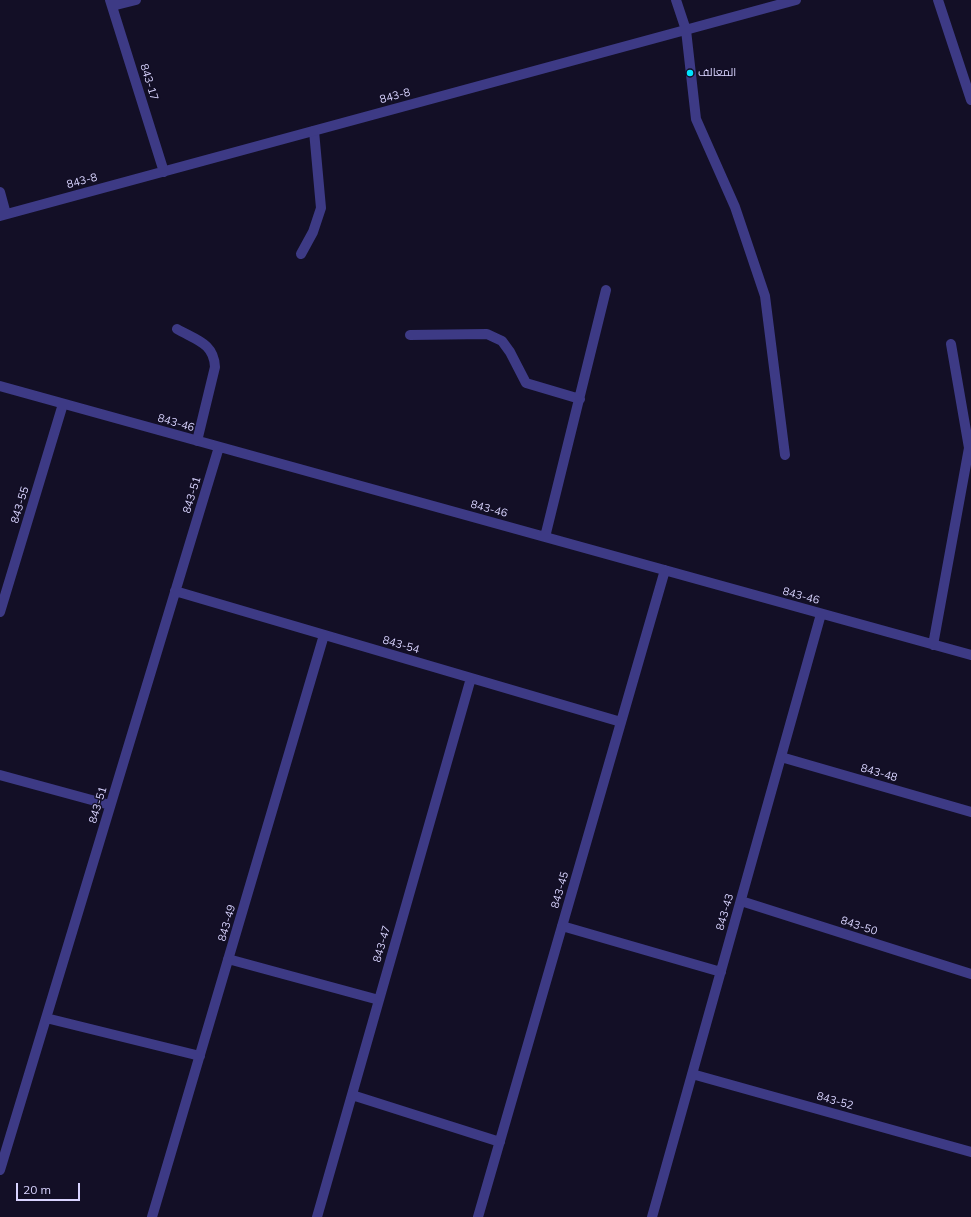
<!DOCTYPE html>
<meta charset="utf-8">
<style>
body{margin:0}
#map{position:relative;width:971px;height:1217px;overflow:hidden;background:#130f26;font-family:Mulish,sans-serif}
canvas{display:block}
.scale{position:absolute;left:16px;top:1183px;width:64px;height:18px;box-sizing:border-box;border:2px solid #d9d4ff;border-top:0;padding-left:5px;font-size:12px;line-height:14px;white-space:nowrap;color:#d9d4ff;-webkit-text-stroke:3px #130f26;paint-order:stroke}
</style>
<div id="map">
<canvas width="971" height="1217"></canvas>
<div class="scale">20 m</div>
</div>
<script>
const context = document.querySelector('canvas').getContext('2d');
context.lineJoin = 'round';
function stroke(path, color, width, dash) { context.strokeStyle = color; context.lineWidth = width; context.lineCap = dash ? 'butt' : 'round'; context.setLineDash(dash || []); context.stroke(path); }
function drawText(font, color, halo, rows, align = 'center') {
  context.font = font + ' Mulish,Cairo,sans-serif'; context.lineWidth = 3; context.setLineDash([]); context.textBaseline = 'middle'; context.strokeStyle = halo; context.fillStyle = color; for (const [text, x, y, turn = 0] of rows) {
    context.save(); context.translate(x, y); context.rotate((+turn || 0) * Math.PI / 180); context.textAlign = isNaN(turn) ? turn : align; if (halo) context.strokeText(text, 0, 0); context.fillText(text, 0, 0); context.restore();
  }
}
stroke(new Path2D(`
 M301 254 313 232 321 208 314 131`), '#3d3a85', 10);
stroke(new Path2D(`
 M110 0 164 172
 M676 0 686 30 696 119 735 207 765 296 785 455
 M938 0 971 100
 M112 6 136 0
 M0 192 6 214
 M0 216 796 0
 M177 329C196 340 214 343 215 367L197 441
 M410 335 487 334 502 341 510 352 526 383 580 399
 M0 386 971 655
 M545 537 606 290
 M175 591 621 722
 M0 612 63 404
 M933 645 969 448 951 344
 M781 757 971 812
 M0 775 110 805
 M741 901 971 974
 M562 926 721 972
 M228 959 379 1000
 M46 1018 200 1056
 M692 1074 971 1152
 M352 1095 500 1142
 M0 1170 219 447
 M152 1217 324 635
 M317 1217 471 678
 M478 1217 665 570
 M652 1217 821 614`), '#3d3a85', 10);
for (const [x, y, r, color] of [
 [690,73,4,"#00e5ff"]
]) { const dot = new Path2D(); dot.arc(x, y, r, 0, 2 * Math.PI); context.fillStyle = color; context.fill(dot); stroke(dot, '#130f26', 1.5); }
drawText('11px', '#d9d4ff', '#130f26', [
 ["المعالف",698,73]
], 'left');
drawText('11px', '#d9d4ff', '#130f26', [
 ["843-17",149,82,73],
 ["843-8",395,96,-15],
 ["843-8",82,181,-15],
 ["843-46",176,423,16],
 ["843-51",192,495,-73],
 ["843-55",20,505,-73],
 ["843-46",489,509,15],
 ["843-46",801,596,15],
 ["843-54",401,645,16],
 ["843-48",879,773,16],
 ["843-51",98,805,-73],
 ["843-45",560,890,-74],
 ["843-43",725,912,-74],
 ["843-49",227,923,-74],
 ["843-50",859,926,18],
 ["843-47",382,944,-74],
 ["843-52",835,1101,16]
]);
</script>
